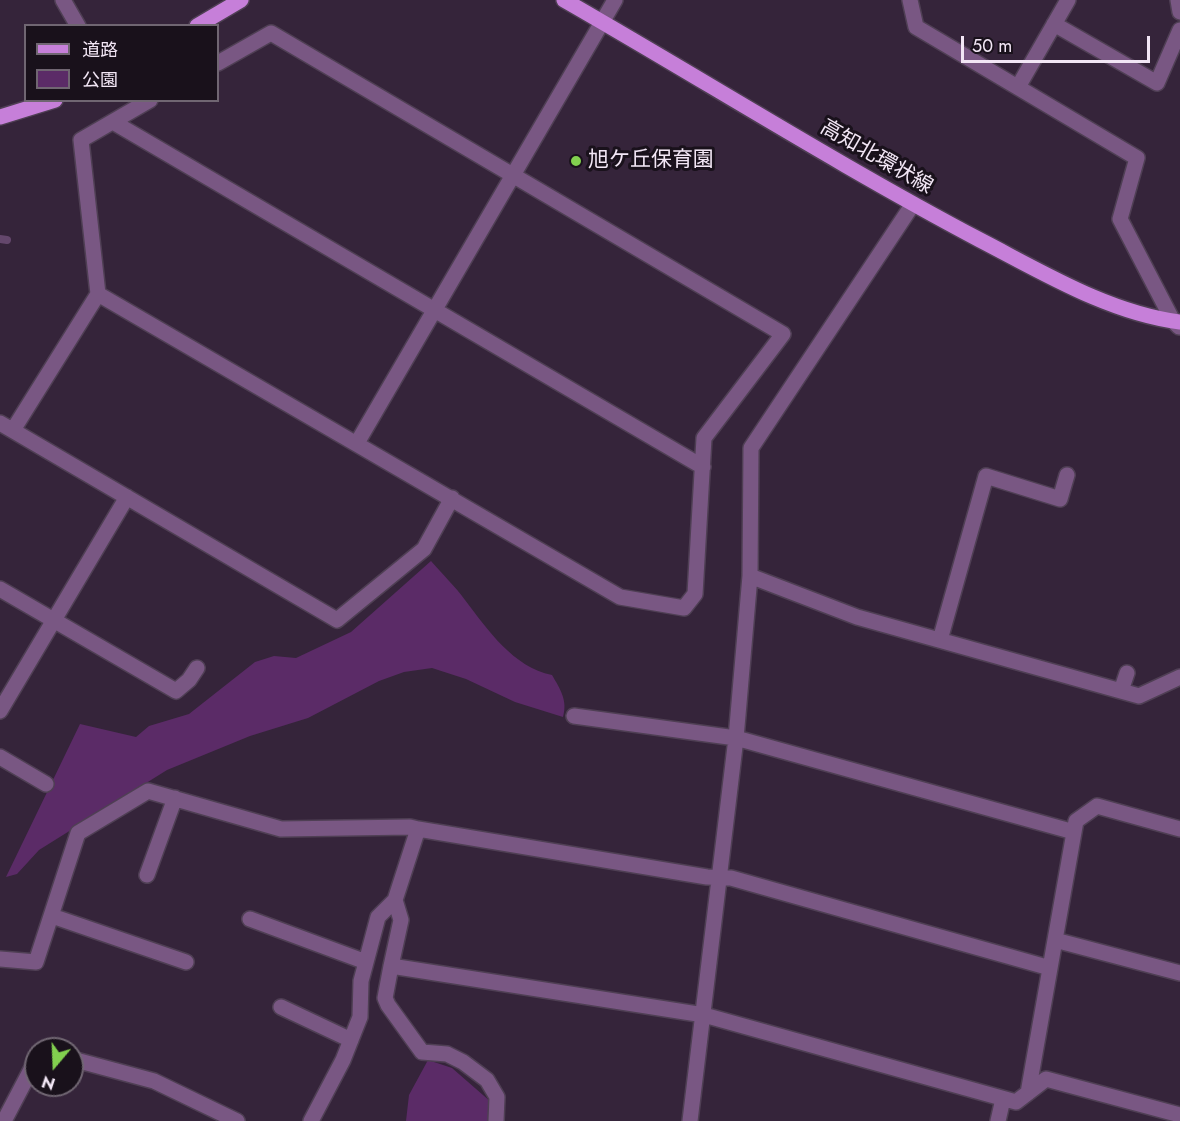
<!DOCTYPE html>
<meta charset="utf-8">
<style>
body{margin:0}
#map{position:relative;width:1180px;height:1121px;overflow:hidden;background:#35243a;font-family:Jost,"Noto Sans JP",sans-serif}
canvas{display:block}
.legend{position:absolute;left:24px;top:24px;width:195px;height:78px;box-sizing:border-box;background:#19111b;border:2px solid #706672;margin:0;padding:8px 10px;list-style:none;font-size:18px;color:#f2e6f5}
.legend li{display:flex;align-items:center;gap:12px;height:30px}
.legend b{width:30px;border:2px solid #706672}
.north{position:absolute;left:24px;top:1037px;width:60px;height:60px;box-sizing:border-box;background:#19111b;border:2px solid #706672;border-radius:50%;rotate:199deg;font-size:16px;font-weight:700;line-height:24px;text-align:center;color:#f2e6f5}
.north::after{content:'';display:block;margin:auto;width:21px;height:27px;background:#82d04f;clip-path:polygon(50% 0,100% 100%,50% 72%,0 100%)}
.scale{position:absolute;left:961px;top:36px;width:189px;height:27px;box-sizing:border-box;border:3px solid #f2e6f5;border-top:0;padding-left:8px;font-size:18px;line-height:21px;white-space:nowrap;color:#f2e6f5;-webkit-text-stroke:4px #19111b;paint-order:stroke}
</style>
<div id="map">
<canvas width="1180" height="1121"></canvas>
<ul class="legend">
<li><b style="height:8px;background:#c67fd9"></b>道路</li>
<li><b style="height:16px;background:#5b2b67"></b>公園</li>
</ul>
<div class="north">N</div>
<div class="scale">50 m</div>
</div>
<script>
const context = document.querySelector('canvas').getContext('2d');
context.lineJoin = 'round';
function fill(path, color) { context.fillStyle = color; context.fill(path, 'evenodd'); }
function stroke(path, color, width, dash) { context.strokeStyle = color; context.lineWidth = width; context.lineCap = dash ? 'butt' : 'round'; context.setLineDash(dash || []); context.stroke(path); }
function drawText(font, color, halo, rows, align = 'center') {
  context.font = font + ' Jost,"Noto Sans JP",sans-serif'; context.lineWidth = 6; context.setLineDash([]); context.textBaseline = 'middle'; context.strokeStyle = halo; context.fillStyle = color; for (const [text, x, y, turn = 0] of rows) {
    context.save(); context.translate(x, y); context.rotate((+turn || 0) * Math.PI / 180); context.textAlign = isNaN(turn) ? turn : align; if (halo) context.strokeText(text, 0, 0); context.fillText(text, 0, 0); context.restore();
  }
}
fill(new Path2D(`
 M431 561C442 574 455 586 465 600 488 630 513 667 552 675 560 689 568 700 563 717L515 702 466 679 432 668 404 672 379 681 308 718 250 736 167 770 39 850 17 874 6 877 80 724 136 737 149 726 189 714 255 662 274 656 296 658 351 632Z
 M428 1060 452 1068 491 1102V1121H406L409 1095Z`), '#5b2b67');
stroke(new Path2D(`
 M0 239 7 240`), '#64476c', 8);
const minor = new Path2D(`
 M63 0 78 26
 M910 0 916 27 1137 158 1120 219 1173 321 1179 327
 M1178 0 1180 12
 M1054 24 1157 83 1180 30
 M1018 87 1068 0
 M113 122 703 467
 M98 294 620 597 684 608 695 594 704 438 783 334 271 33 218 63
 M0 423 337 620 424 549 452 498
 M13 430 98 294 81 140 150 100
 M357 443 615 0
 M750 576 857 617 1121 691 1127 673
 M0 589 176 691 189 680 197 668
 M940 640 986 476 1060 499 1067 475
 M1121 691 1139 696 1180 677
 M0 711 127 497
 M574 716 736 738 1074 832
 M0 757 46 784
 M147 875 175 798
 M395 900 401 920 391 966 704 1015 1016 1102 1046 1079 1180 1115
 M52 916 186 962
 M250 919 366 962
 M1055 940 1180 973
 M0 959 36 962 78 833 148 791 281 829 410 827 418 829
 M391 966 385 998 388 1005 422 1052 447 1054 463 1062 487 1080 497 1097 496 1121
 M281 1007 351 1040
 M72 1059 154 1081 237 1121
 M1028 1093 1076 821 1097 806 1180 829
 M4 1121 36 1060
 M311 1121 343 1060 360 1017 361 981 378 917 395 900 418 829 707 877 731 878 1050 968
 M690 1121 736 738 750 576 751 448 913 204
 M998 1121 1003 1099`);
const primary = new Path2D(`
 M564 0C702 79 838 165 980 240 1042 272 1109 313 1180 322
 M197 26 241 0
 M0 117 55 100`);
stroke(minor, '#4f3f54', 18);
stroke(primary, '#4f3f54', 18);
stroke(minor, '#795783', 15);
stroke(primary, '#c67fd9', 15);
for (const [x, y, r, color] of [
 [576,161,6,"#82d04f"]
]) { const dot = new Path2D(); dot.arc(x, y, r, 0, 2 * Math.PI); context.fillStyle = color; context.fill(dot); stroke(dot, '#19111b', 2); }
drawText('21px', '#f2e6f5', '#19111b', [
 ["高知北環状線",876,158,30]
]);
drawText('21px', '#f2e6f5', '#19111b', [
 ["旭ケ丘保育園",588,161]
], 'left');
</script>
